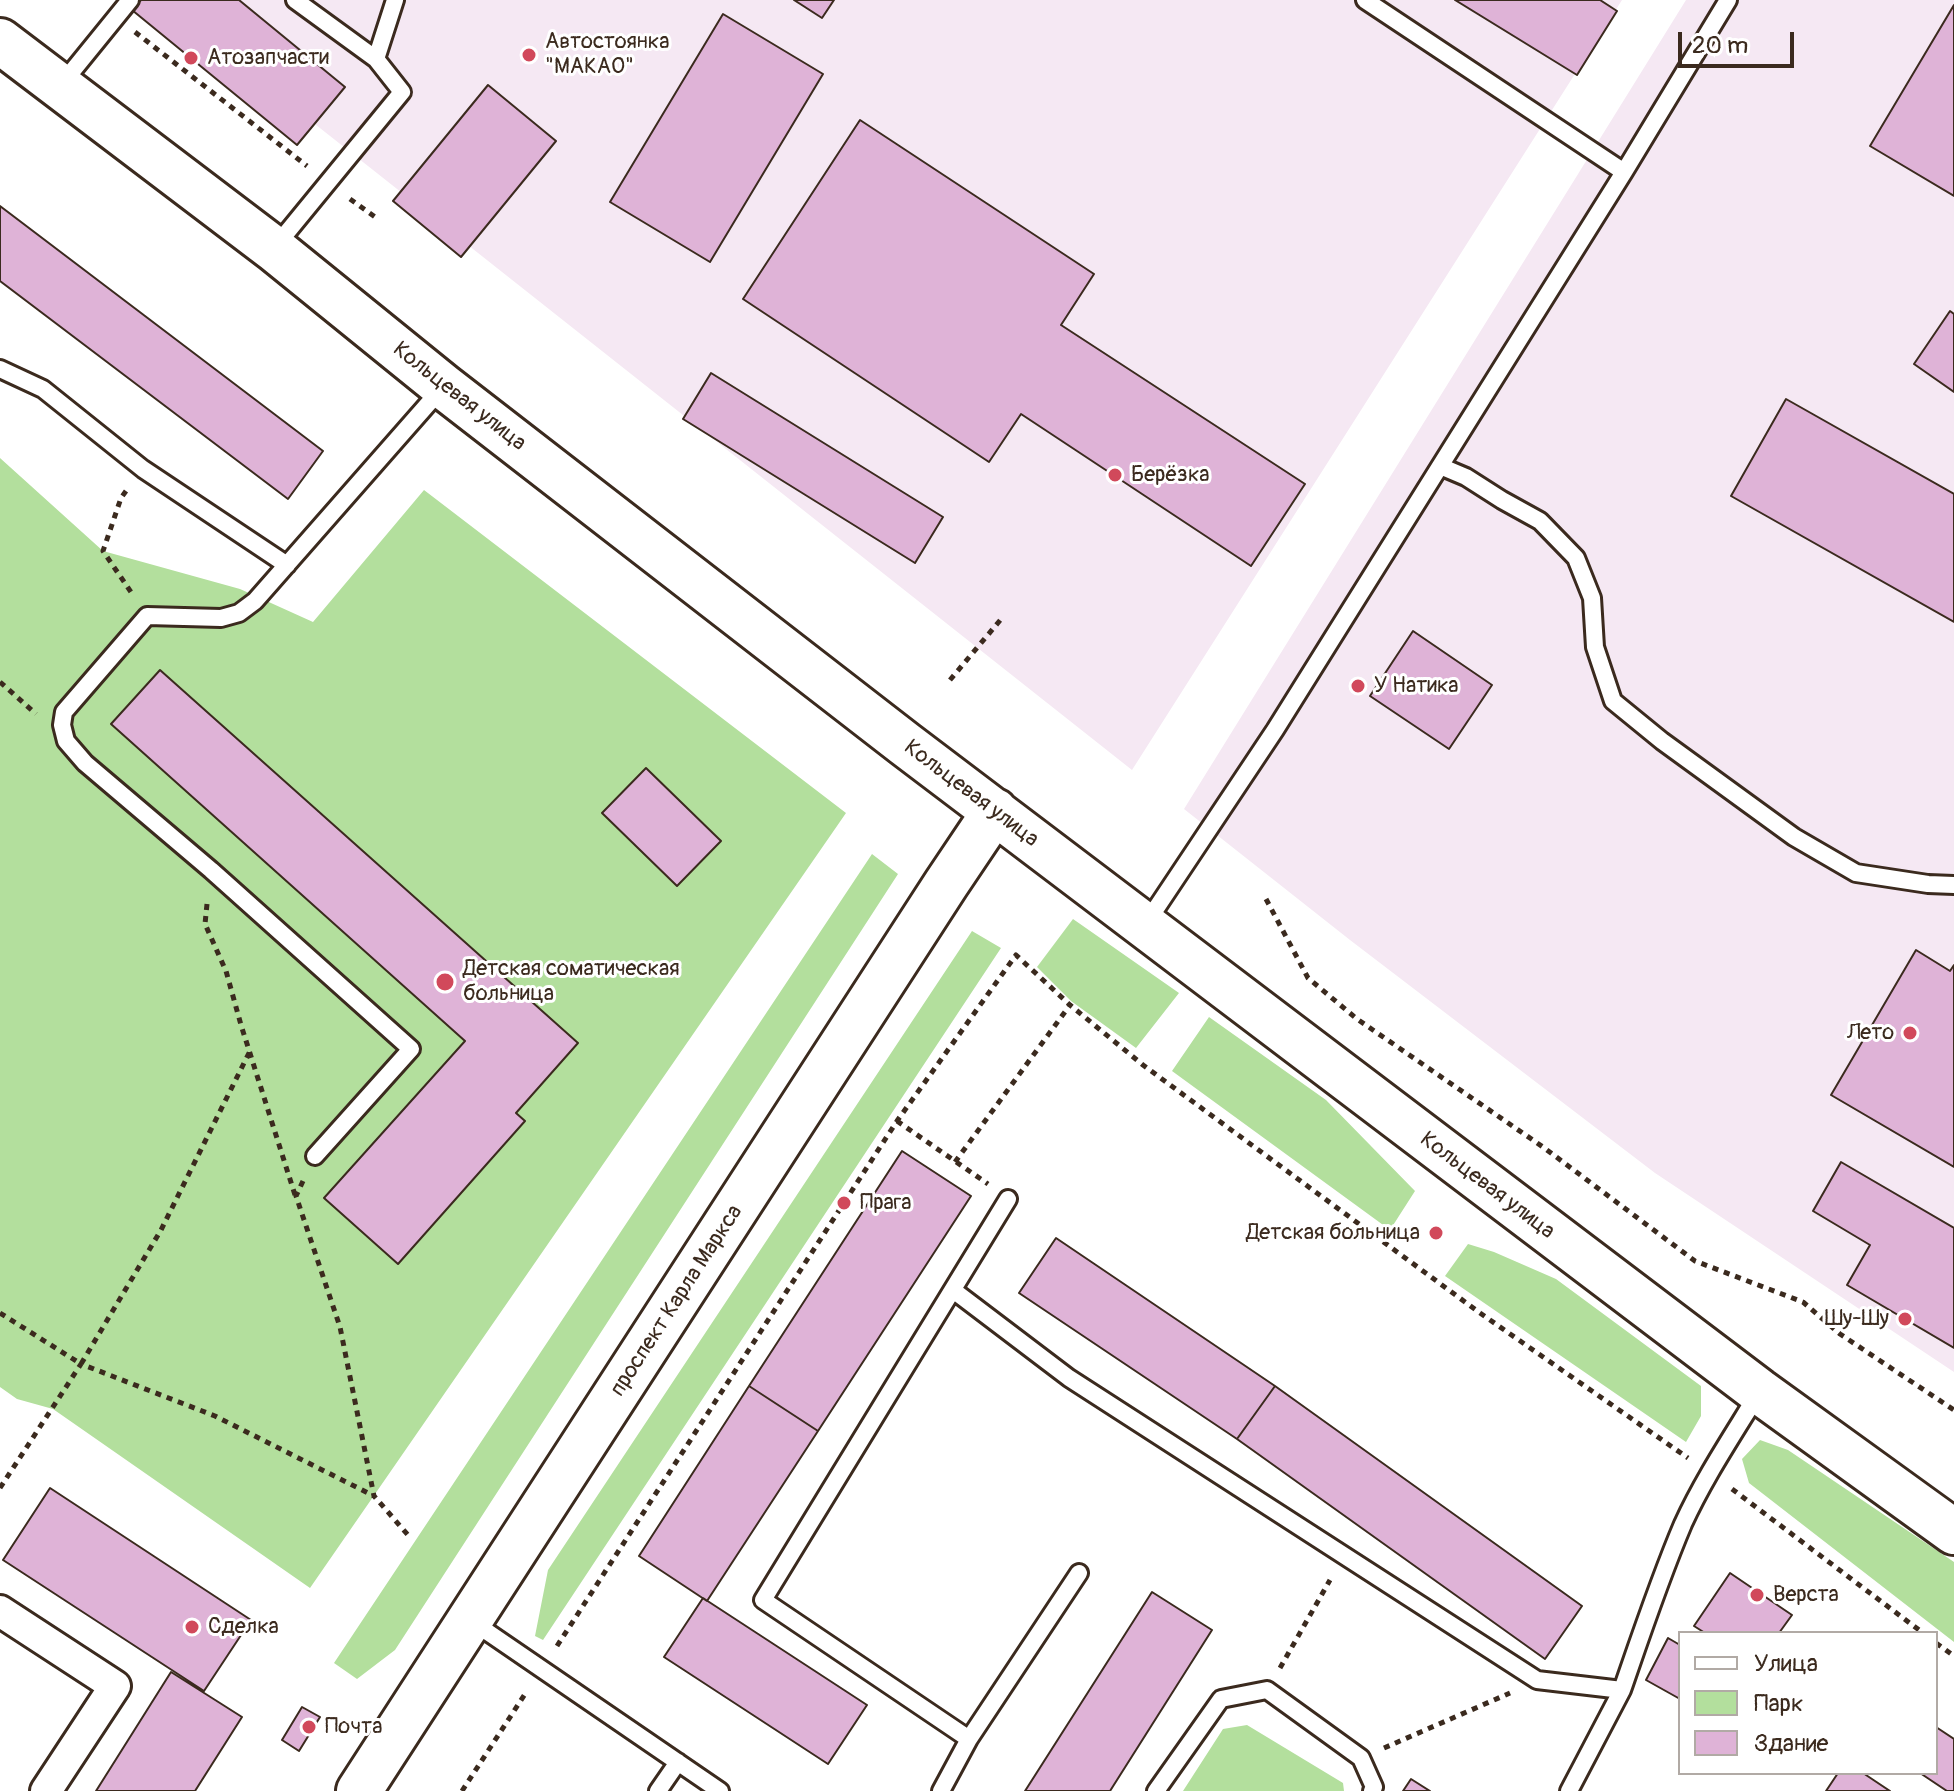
<!DOCTYPE html>
<meta charset="utf-8">
<style>
body{margin:0}
#map{position:relative;width:1954px;height:1791px;overflow:hidden;background:#fff;font-family:Pangolin,sans-serif}
canvas{display:block}
.legend{position:absolute;left:1678px;top:1631px;width:260px;height:144px;box-sizing:border-box;background:#fff;border:2px solid #b1aaa5;margin:0;padding:10px 14px;list-style:none;font-size:24px;color:#3b2a1e}
.legend li{display:flex;align-items:center;gap:16px;height:40px}
.legend b{width:40px;border:2px solid #b1aaa5}
.scale{position:absolute;left:1678px;top:32px;width:116px;height:36px;box-sizing:border-box;border:4px solid #3b2a1e;border-top:0;padding-left:10px;font-size:24px;line-height:28px;white-space:nowrap;color:#3b2a1e;-webkit-text-stroke:6px #fff;paint-order:stroke}
</style>
<div id="map">
<canvas width="1954" height="1791"></canvas>
<ul class="legend">
<li><b style="height:10px;background:#fff"></b>Улица</li>
<li><b style="height:22px;background:#b3df9d"></b>Парк</li>
<li><b style="height:22px;background:#dfb3d7"></b>Здание</li>
</ul>
<div class="scale">20 m</div>
</div>
<script>
const context = document.querySelector('canvas').getContext('2d');
context.lineJoin = 'round';
function fill(path, color) { context.fillStyle = color; context.fill(path, 'evenodd'); }
function stroke(path, color, width, dash) { context.strokeStyle = color; context.lineWidth = width; context.lineCap = dash ? 'butt' : 'round'; context.setLineDash(dash || []); context.stroke(path); }
function drawText(font, color, halo, rows, align = 'center') {
  context.font = font + ' Pangolin,sans-serif'; context.lineWidth = 6; context.setLineDash([]); context.textBaseline = 'middle'; context.strokeStyle = halo; context.fillStyle = color; for (const [text, x, y, turn = 0] of rows) {
    context.save(); context.translate(x, y); context.rotate((+turn || 0) * Math.PI / 180); context.textAlign = isNaN(turn) ? turn : align; if (halo) context.strokeText(text, 0, 0); context.fillText(text, 0, 0); context.restore();
  }
}
fill(new Path2D(`
 M158 0H1622L1132 770Z
 M1686 0H1954V1372L1655 1173 1350 940 1184 809Z`), '#f5e8f3');
fill(new Path2D(`
 M0 458 103 551 240 589 313 622 424 490 846 813 310 1588 53 1409 17 1399 0 1387Z
 M872 854 898 874 395 1650 357 1679 334 1663Z
 M1073 919 1179 993 1136 1048 1071 1001 1037 967Z
 M972 931 1001 948 543 1640 535 1636 548 1570Z
 M1209 1017 1326 1100 1415 1191 1390 1230 1172 1071Z
 M1468 1244 1494 1252 1556 1279 1701 1386V1416L1686 1442 1445 1276Z
 M1760 1440 1788 1450 1954 1562V1642L1749 1483 1742 1459Z
 M1247 1725 1343 1783 1344 1791H1183L1223 1729Z`), '#b3df9d');
const building = new Path2D(`
 M141 0H239L345 87 297 145 132 10Z
 M794 0H834L822 18Z
 M1455 0H1600L1617 11 1577 75Z
 M1954 5V196L1870 146Z
 M723 14 823 74 710 262 610 202Z
 M488 85 556 141 461 257 393 201Z
 M860 120 1094 274 1061 325 1305 484 1251 566 1021 414 989 462 743 299Z
 M0 206 323 451 288 499 0 281Z
 M1950 311 1954 314V392L1914 364Z
 M711 373 943 517 915 563 683 419Z
 M1786 399 1954 494V622L1731 496Z
 M1413 631 1492 685 1449 749 1370 696Z
 M160 670 578 1043 516 1113 525 1121 398 1264 324 1198 465 1041 111 724Z
 M646 768 721 841 677 886 602 813Z
 M1916 950 1950 971 1954 965V1167L1831 1095Z
 M902 1151 971 1196 818 1431 749 1386Z
 M1841 1162 1954 1228V1348L1847 1285 1870 1245 1813 1211Z
 M1056 1238 1275 1386 1237 1439 1019 1293Z
 M749 1386 818 1431 707 1601 639 1556Z
 M1275 1386 1582 1606 1545 1659 1237 1439Z
 M50 1488 251 1620 204 1691 3 1560Z
 M1730 1573 1792 1615 1779 1633H1705L1694 1626Z
 M1152 1592 1212 1630 1110 1791H1025Z
 M703 1598 867 1705 828 1764 664 1657Z
 M1668 1638 1680 1645V1699L1646 1680Z
 M171 1672 242 1717 195 1791H96Z
 M302 1707 320 1717 299 1751 282 1740Z
 M1936 1727 1954 1739V1791H1947L1920 1773H1936Z
 M1838 1773H1863L1890 1791H1826Z
 M1411 1779 1430 1791H1403Z`);
fill(building, '#dfb3d7');
stroke(building, '#3b2a1e', 2);
const lane = new Path2D(`
 M295 0 376 59
 M1365 0 1624 172
 M61 85 130 0
 M275 247 402 92 376 59 395 0
 M0 369 43 389 143 469 287 565
 M1440 466 1466 477 1502 500 1540 521 1576 558 1592 598 1595 647 1613 701 1662 741 1794 837 1856 873 1928 884 1954 885
 M1145 925 1275 730 1624 172 1728 0
 M315 1156 411 1049 211 870 85 763 66 741 62 725 64 712 147 616 221 618 239 613 255 601 442 388
 M953 1290 1069 1378 1537 1680 1622 1690C1641 1635 1660 1578 1683 1524 1704 1478 1733 1435 1759 1392
 M470 1620 720 1791
 M969 1739 763 1600 1008 1199
 M658 1791 678 1762
 M941 1791 969 1739 1079 1573
 M1156 1791 1221 1699 1267 1690 1361 1758 1374 1787 1372 1791
 M1569 1791 1622 1690`);
const street = new Path2D(`
 M0 1611 115 1686 46 1791`);
const secondary = new Path2D(`
 M0 41 274 249 443 386 905 744 1759 1391 1954 1532
 M359 1791 946 884 995 811`);
stroke(lane, '#3b2a1e', 22);
stroke(street, '#3b2a1e', 36);
stroke(secondary, '#3b2a1e', 50);
stroke(new Path2D(`
 M135 32 307 166
 M350 199 378 219
 M126 491 121 498 103 551 133 595
 M950 680 1002 618
 M0 682 36 714
 M1266 899 1308 978 1357 1019 1543 1147 1695 1261 1803 1302 1840 1334 1954 1410
 M207 904 205 924 226 971 241 1025 295 1195
 M897 1121 988 1184
 M955 1162 1070 1005
 M303 1181 296 1196 340 1327 374 1496 408 1535
 M0 1313 81 1364 161 1230 250 1051
 M0 1488 81 1364 215 1416 374 1496
 M1732 1489 1923 1633
 M1936 1643 1954 1656
 M557 1646 897 1121 1016 955 1070 1005 1143 1065 1480 1313 1688 1458
 M1280 1668 1330 1580
 M1384 1748 1510 1693
 M462 1791 527 1691`), '#3b2a1e', 5, [6, 6]);
stroke(lane, '#fff', 16);
stroke(street, '#fff', 30);
stroke(secondary, '#fff', 44);
for (const [x, y, r, color] of [
 [529,55,8,"#d1495b"],
 [191,58,8,"#d1495b"],
 [1115,475,8,"#d1495b"],
 [1358,686,8,"#d1495b"],
 [445,982,10,"#d1495b"],
 [1910,1033,8,"#d1495b"],
 [844,1203,8,"#d1495b"],
 [1436,1233,8,"#d1495b"],
 [1905,1319,8,"#d1495b"],
 [1757,1595,8,"#d1495b"],
 [192,1627,8,"#d1495b"],
 [309,1727,8,"#d1495b"]
]) { const dot = new Path2D(); dot.arc(x, y, r, 0, 2 * Math.PI); context.fillStyle = color; context.fill(dot); stroke(dot, '#fff', 3); }
drawText('22px', '#3b2a1e', '#fff', [
 ["Автостоянка",545,42],
 ["\"МАКАО\"",545,67],
 ["Атозапчасти",207,58],
 ["Берёзка",1131,475],
 ["У Натика",1374,686],
 ["Детская соматическая",463,969],
 ["больница",463,994],
 ["Лето",1894,1033,"right"],
 ["Прага",860,1203],
 ["Детская больница",1420,1233,"right"],
 ["Шу-Шу",1889,1319,"right"],
 ["Верста",1773,1595],
 ["Сделка",208,1627],
 ["Почта",325,1727]
], 'left');
drawText('22px', '#3b2a1e', '#fff', [
 ["Кольцевая улица",459,397,38],
 ["Кольцевая улица",971,794,37],
 ["Кольцевая улица",1487,1186,37],
 ["проспект Карла Маркса",677,1301,-57]
]);
</script>
